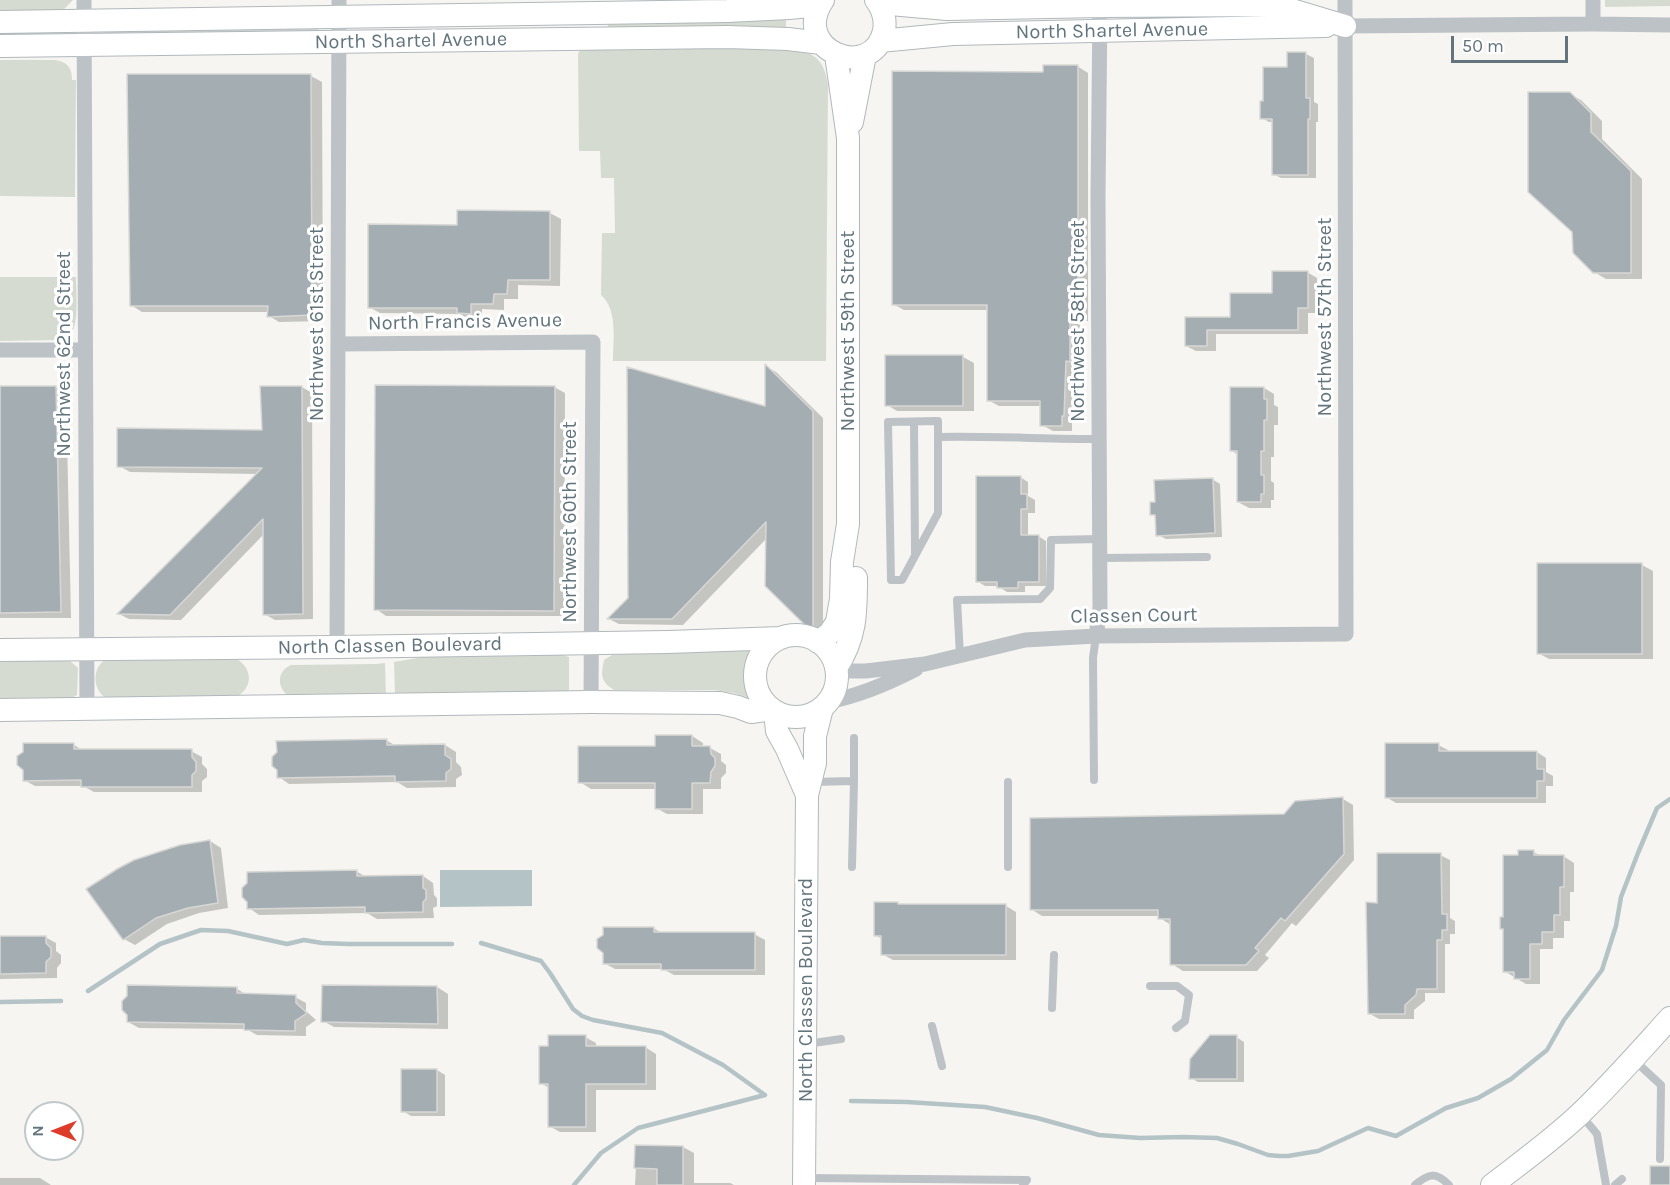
<!DOCTYPE html>
<style>
body{margin:0}
#map{position:relative;width:1670px;height:1185px;overflow:hidden;background:#f6f5f2;font-family:Karla,sans-serif}
canvas{display:block}
.north{position:absolute;left:24px;top:1101px;width:60px;height:60px;box-sizing:border-box;background:#fff;border:2px solid #c0c8cb;border-radius:50%;rotate:270deg;font-size:16px;font-weight:700;line-height:24px;text-align:center;color:#62757d}
.north::after{content:'';display:block;margin:auto;width:21px;height:27px;background:#de3b2a;clip-path:polygon(50% 0,100% 100%,50% 72%,0 100%)}
.scale{position:absolute;left:1451px;top:36px;width:117px;height:27px;box-sizing:border-box;border:3px solid #62757d;border-top:0;padding-left:8px;font-size:18px;line-height:21px;white-space:nowrap;color:#62757d;-webkit-text-stroke:4px #fff;paint-order:stroke}
</style>
<div id="map">
<canvas width="1670" height="1185"></canvas>
<div class="north">N</div>
<div class="scale">50 m</div>
</div>
<script>
const context = document.querySelector('canvas').getContext('2d');
context.lineJoin = 'round';
function fill(path, color) { context.fillStyle = color; context.fill(path, 'evenodd'); }
function stroke(path, color, width, dash) { context.strokeStyle = color; context.lineWidth = width; context.lineCap = dash ? 'butt' : 'round'; context.setLineDash(dash || []); context.stroke(path); }
function drawText(font, color, halo, rows, align = 'center') {
  context.font = font + ' Karla,sans-serif'; context.lineWidth = 6; context.setLineDash([]); context.textBaseline = 'middle'; context.strokeStyle = halo; context.fillStyle = color; for (const [text, x, y, turn = 0] of rows) {
    context.save(); context.translate(x, y); context.rotate((+turn || 0) * Math.PI / 180); context.textAlign = isNaN(turn) ? turn : align; if (halo) context.strokeText(text, 0, 0); context.fillText(text, 0, 0); context.restore();
  }
}
fill(new Path2D(`
 M0 0H73L64 9 58 10 0 11Z
 M1605 0H1670V6L1605 7Z
 M786 18V31L610 29 608 27V24Z
 M319 27 318 32 105 34 104 31Z
 M781 45V50C810 51 823 53 828 85L826 361H613C613 340 618 310 601 295L602 233H615L614 178H601L600 151H579L578 54 580 50Z
 M0 60H55C68 62 72 68 72 80H76L75 197 0 196Z
 M0 277H76C76 291 79 321 72 332 69 336 64 338 59 340L0 341Z
 M757 647C746 662 745 682 753 699L734 693 714 690H614C600 681 601 675 604 660L612 655Z
 M440 654H560L569 657V690L566 693 395 695 394 662Z
 M235 658C252 667 254 686 238 696L108 699C92 692 91 666 107 659Z
 M69 660 78 668 77 695 68 700 0 701V661Z
 M385 663 386 696 287 695C277 686 277 671 291 665L376 664Z`), '#d6dbd2');
fill(new Path2D(`
 M440 870H532V906L440 907Z`), '#b4c3c5');
fill(new Path2D(`
 M1306 54 1314 58V102L1318 104V122H1316V178H1281L1273 174V122H1269L1262 118 1265 102 1288 69Z
 M1077 66 1088 73V321H1080V367H1076L1075 421H1072V431H1053L1042 425V406H999L988 400V310H904L893 304 1045 73Z
 M311 76 322 82 323 321 279 322 269 316V312H142L131 305Z
 M1569 94 1581 100 1602 121V139L1642 179V279H1606L1594 272 1574 231Z
 M550 213 561 219 560 286 518 285V299H504V310L482 309V319H469L460 314 380 313 369 307Z
 M1307 272 1317 278V313H1308V334H1216V351H1196L1186 346V319H1232L1273 294Z
 M887 357H963L974 363V411H897L887 405Z
 M767 367 776 372 823 418V635L812 629 767 538 683 625 619 624 609 619 630 599 767 408Z
 M55 387 66 393 71 618H0V388Z
 M302 387 312 393 313 619 275 620 264 614V534L181 620 129 619 119 614 259 474 130 472 119 466 263 431Z
 M554 387 565 393 564 616H386L376 609Z
 M1264 388 1274 394V405L1278 407V425H1274V457H1271V481L1274 483V500H1271V508H1249L1238 502V455L1231 450Z
 M1020 477 1028 482V496L1035 500V513H1028V536H1038L1046 541V586H1025V592H1007L999 587V586H985L977 581Z
 M1212 479 1220 484 1222 537 1166 539 1158 535 1157 517 1152 514 1156 503Z
 M1642 565 1653 571V659H1549L1538 653Z
 M692 736 703 743V748H710L721 754V761L726 765V773L721 778V789H703V814H667L656 808V789H591L580 782 656 748Z
 M386 740 396 746 445 745 456 752V762L461 767 462 775 456 779V787L407 788 397 782 289 784 279 777Z
 M74 745 84 751H191L202 757V764L207 769V777L202 781V792H94L83 786H35L24 780Z
 M1438 745 1448 750V752H1537L1546 758V772L1553 776V786H1546V803H1396L1386 797Z
 M1343 799 1353 805 1354 860 1296 926 1292 923 1265 955 1269 958 1257 971H1183L1172 964 1171 925 1160 918V916H1042L1031 909 1284 815Z
 M210 841 221 848 228 908 199 913 167 924 135 945 124 939Z
 M1533 852 1542 856H1563L1574 863V892H1570V921H1564V938H1553V949H1540V984H1526L1504 971V930L1501 928 1520 856Z
 M1440 855 1450 860V918L1455 921V934H1450V944H1445V993H1425V1001L1414 1010V1019H1379L1370 1014 1378 904Z
 M356 871 366 877 423 876 433 883 434 895 437 898V906L433 908 434 918 377 919 367 913 259 915 249 908Z
 M897 903 902 906H1006L1016 912V960H893L882 954V939L875 935Z
 M653 928 664 934H754L765 940V975H674L663 969H615L604 963Z
 M45 937 56 943V951L61 955V963L57 968V978L0 979V938Z
 M437 987 448 994V1029L334 1027 323 1021Z
 M237 989 247 995 295 997 306 1003V1011L316 1020 306 1027V1036L257 1035 246 1029 139 1028 128 1022Z
 M585 1037 596 1043V1047H645L656 1054V1090H596V1132H560L549 1126V1088L541 1083 549 1047Z
 M1236 1037 1244 1042V1082H1198L1191 1078Z
 M403 1070H437L445 1075V1116H411L403 1111Z
 M637 1147H683L694 1153V1183H730L734 1185H635Z
 M0 1178H40L51 1185H0Z`), '#0003');
stroke(new Path2D(`
 M481 943 541 961 550 973 573 1009 582 1016 593 1020 662 1033 723 1065 765 1095
 M88 991 160 944 201 930 228 931 287 944 304 940 322 943 348 944H452
 M0 1002 61 1001
 M851 1101 907 1102 985 1107 1037 1118 1099 1135 1140 1138 1183 1137 1217 1138 1238 1144 1268 1155 1279 1156H1288L1318 1151 1368 1128 1396 1136 1446 1108 1478 1098 1511 1079 1547 1050 1564 1020 1602 970 1616 926 1621 897 1638 853 1657 808 1670 799
 M574 1185 601 1153 638 1128 765 1095`), '#b4c3c5', 4.5);
const building = new Path2D(`
 M1287 52H1306V98H1310V119H1308V175H1272V119H1260V101H1263V67H1287Z
 M1043 65H1078V316H1070V362L1066 361 1064 416H1062V426H1040V401H987V305H892V71L1043 72Z
 M127 74H311L312 315 267 317 268 306H130Z
 M1528 92H1570L1591 113V132L1631 171V273H1593L1573 253 1572 232 1528 192Z
 M457 210 550 211V280H508L507 294H494L493 304H471V314L457 313V308H368V224L457 225Z
 M1272 271H1308V308H1298V330H1207V346H1185V317H1230V293H1272Z
 M885 355H963V406H885Z
 M765 364 813 411V629L811 631 765 586 766 522 672 619H607L628 598 627 367 765 406Z
 M375 385 555 386 554 611 374 610Z
 M0 386H56L61 612 0 613Z
 M260 386H302L303 614 263 615V519L170 615 117 614 262 468 117 467V428L262 430Z
 M1230 387H1264V399H1267V420H1264V451H1261V475H1264V494H1261V502H1237V451H1230Z
 M976 476H1021V494H1027V509H1021V535H1039V582H1018V588H997V582H976Z
 M1213 478 1215 533 1156 536 1155 515H1150V502H1155L1154 480Z
 M1537 563H1642V654H1537Z
 M655 735H692V746H710L711 754 715 758V766L711 772 710 783H692V809H655V783H578V746H655Z
 M387 739V745L445 744V755L451 759V769L446 773V781L395 782V776L277 778V770L272 766V757L277 752 276 741Z
 M23 743H74V749H192V757L196 762V771L192 775V787H81V780L23 781V770L17 765V756L23 752Z
 M1385 743H1439V751H1537V769H1544V781H1537V798H1385Z
 M1343 797 1344 854 1285 921 1281 918 1255 948 1259 951 1246 965H1170V919H1158V910H1030V818L1284 814 1295 801Z
 M210 840 218 903 188 908 156 918 123 940 86 889 117 869 134 860 180 845Z
 M1518 850H1534V855H1564V887H1560V915H1554V932H1542V944H1530V979H1514V972H1503V929H1500V917H1503V855H1518Z
 M1377 853H1441L1442 914H1447V930H1442V940H1437V989H1417L1416 995 1405 1005V1014H1368L1366 902 1377 903Z
 M357 870V876L423 875V888L426 890V899L423 902V912L365 913V907L247 909V902L242 897V888L247 883V872Z
 M874 902H898V904H1006V955H881V936H874Z
 M603 927H654V932H755V970H661V964H603V953L597 948V939L603 935Z
 M0 936H46V943L51 948V957L46 962V973L0 974Z
 M127 985 237 987V993L296 995V1003L307 1013 295 1021V1031L244 1030V1024L127 1022V1015L122 1010V1001L127 996Z
 M322 985 437 986 438 1024 321 1022Z
 M548 1035H586V1046H646V1084H586V1127H548V1084H539V1046H548Z
 M1210 1035H1237V1079H1189L1190 1059Z
 M401 1069H437V1112H401Z
 M635 1145 683 1146V1185H657V1169L634 1168Z
 M1650 1166H1670V1185H1650Z`);
fill(building, '#a4aeb2');
stroke(building, '#d7d7d5', 1.5);
const secondary = new Path2D(`
 M823 0C789 50 872 83 884 31 886 19 883 9 876 0
 M879 3 947 9 1100 6 1275 5 1345 26
 M0 22 727 11 789 8 820 5
 M880 41 953 34 1326 26
 M0 46 727 37 788 39 821 43
 M852 122 865 55
 M755 676a41 41 0 1 1 82 0a41 41 0 1 1-82 0Z
 M818 642 829 634 837 622 841 599 842 562 848 524V138L836 55
 M0 650 337 647 668 642 781 638
 M836 668C856 638 856 613 856 578
 M0 710 591 702 720 703 738 707 751 712 772 709
 M775 712 777 731 787 749 807 795
 M804 1185 807 795 815 763V736L822 708
 M1492 1185C1523 1161 1554 1139 1582 1112 1613 1082 1641 1050 1670 1018`);
stroke(secondary, '#b1b8bb', 24);
stroke(new Path2D(`
 M938 421V513L902 580H891L888 422Z
 M914 422 915 553
 M938 437C992 436 1045 439 1099 439
 M1100 558 1207 557
 M960 656 957 600 1040 599 1050 588 1051 540 1100 539
 M1094 780 1093 658 1096 636
 M812 782 854 781V738
 M1008 782V867
 M852 867 854 781
 M1150 986H1177L1189 995 1185 1021 1176 1028
 M1052 1008 1054 955
 M932 1026 942 1066
 M807 1044 841 1039
 M1634 1060 1661 1085 1660 1159
 M1581 1115 1597 1134 1606 1185
 M806 1178 1027 1180 1023 1185
 M1415 1185C1429 1173 1436 1172 1449 1185
 M1615 1185 1622 1179`), '#bcc2c5', 8);
stroke(new Path2D(`
 M84 0 87 708
 M1593 0V24
 M1345 26 1593 24 1670 25
 M338 344 593 342 591 702
 M0 350H85
 M1096 636 1100 608 1098 197 1100 6
 M337 647 339 0
 M836 671H866L925 664 1025 640 1096 636 1346 634 1345 0
 M827 702C859 696 887 684 916 669`), '#bcc2c5', 15);
stroke(secondary, '#fff', 22);
drawText('20px', '#62757d', '#fff', [
 ["North Shartel Avenue",1112,31,-1],
 ["North Shartel Avenue",411,41,-1],
 ["Northwest 57th Street",1325,317,-90],
 ["Northwest 58th Street",1078,321,-90],
 ["North Francis Avenue",465,322,-1],
 ["Northwest 61st Street",317,324,-90],
 ["Northwest 59th Street",848,331,-90],
 ["Northwest 62nd Street",64,354,-90],
 ["Northwest 60th Street",570,522,-90],
 ["Classen Court",1134,616,-1],
 ["North Classen Boulevard",390,646,-1],
 ["North Classen Boulevard",806,990,-90]
]);
</script>
